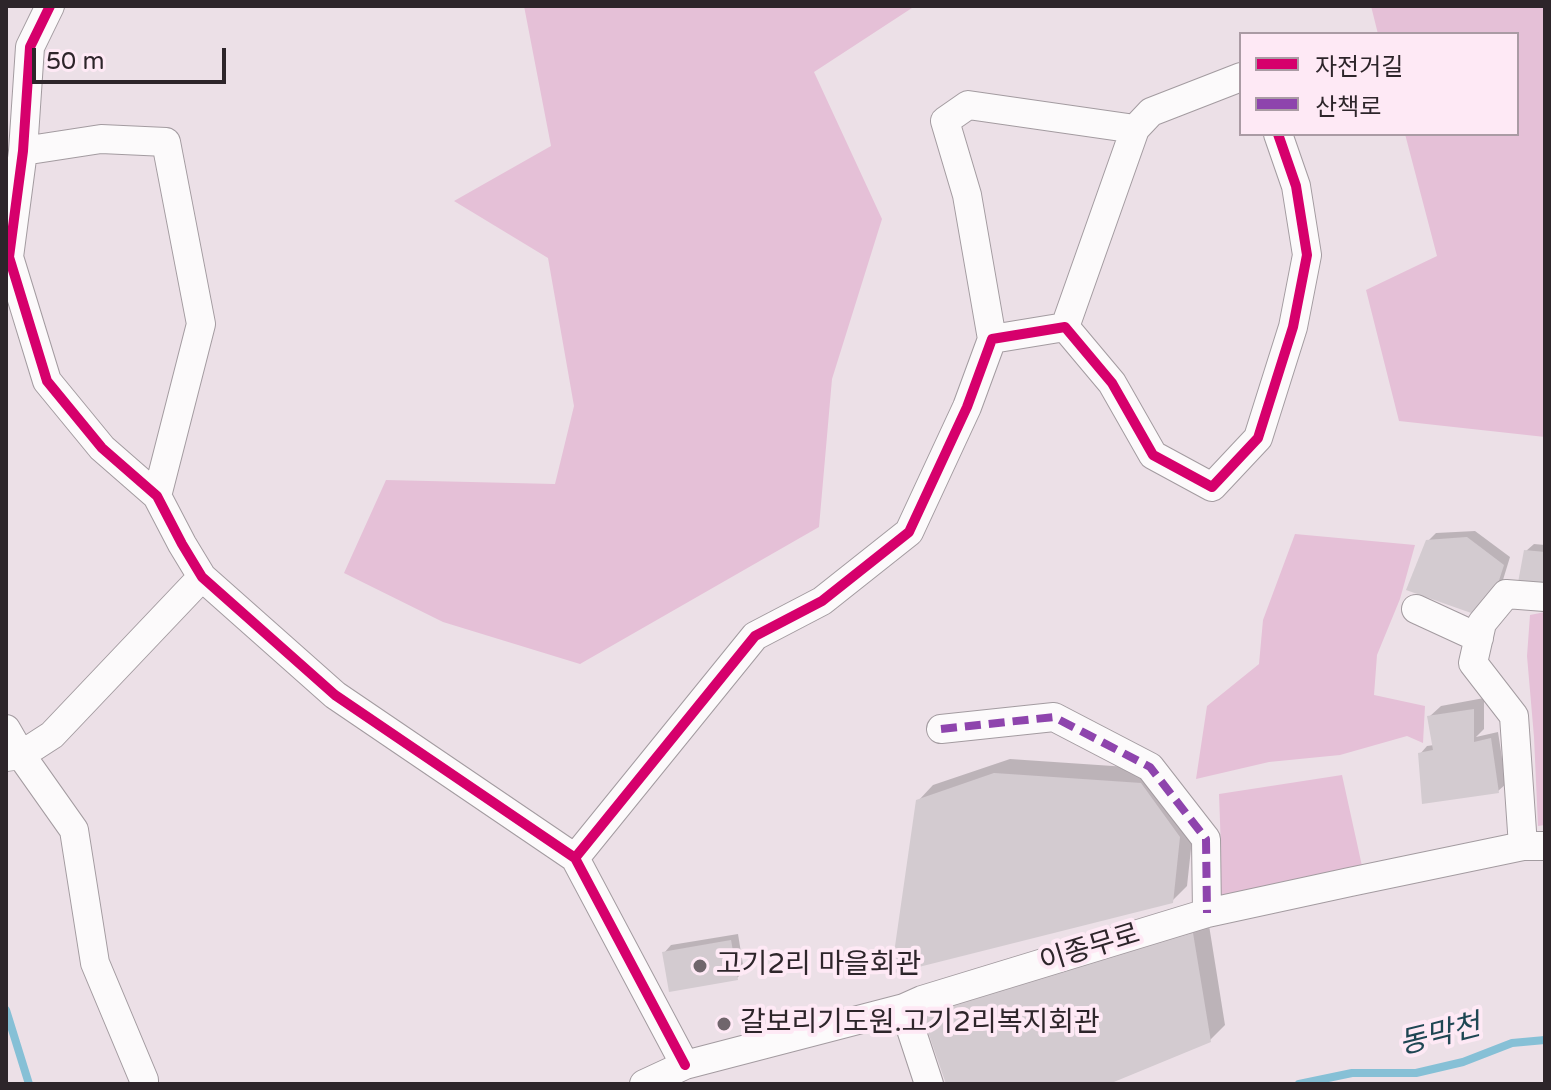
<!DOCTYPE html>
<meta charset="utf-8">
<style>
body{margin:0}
#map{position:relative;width:1551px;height:1090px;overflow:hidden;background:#ece0e7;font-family:"Varela Round","Noto Sans KR",sans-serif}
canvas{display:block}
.frame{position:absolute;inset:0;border:8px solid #2d252a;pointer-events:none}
.legend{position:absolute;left:1239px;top:32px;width:280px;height:104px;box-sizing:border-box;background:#fee9f5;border:2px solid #aa9ba4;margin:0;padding:10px 14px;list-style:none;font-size:24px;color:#2d252a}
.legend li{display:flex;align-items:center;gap:16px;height:40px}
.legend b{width:40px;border:2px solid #aa9ba4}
.scale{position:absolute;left:32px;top:48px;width:194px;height:36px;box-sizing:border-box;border:4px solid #2d252a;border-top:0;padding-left:10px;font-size:24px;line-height:28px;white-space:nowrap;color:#2d252a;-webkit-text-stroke:6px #fee9f5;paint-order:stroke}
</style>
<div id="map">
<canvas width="1551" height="1090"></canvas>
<div class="frame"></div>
<ul class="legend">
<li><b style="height:10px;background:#d6006c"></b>자전거길</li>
<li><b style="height:10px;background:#8e44ad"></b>산책로</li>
</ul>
<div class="scale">50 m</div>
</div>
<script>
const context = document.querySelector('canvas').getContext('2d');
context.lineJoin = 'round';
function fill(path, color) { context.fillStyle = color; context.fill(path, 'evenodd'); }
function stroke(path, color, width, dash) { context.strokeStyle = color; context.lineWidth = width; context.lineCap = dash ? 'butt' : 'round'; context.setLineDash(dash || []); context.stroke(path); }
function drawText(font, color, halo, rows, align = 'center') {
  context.font = font + ' "Varela Round","Noto Sans KR",sans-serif'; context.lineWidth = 8; context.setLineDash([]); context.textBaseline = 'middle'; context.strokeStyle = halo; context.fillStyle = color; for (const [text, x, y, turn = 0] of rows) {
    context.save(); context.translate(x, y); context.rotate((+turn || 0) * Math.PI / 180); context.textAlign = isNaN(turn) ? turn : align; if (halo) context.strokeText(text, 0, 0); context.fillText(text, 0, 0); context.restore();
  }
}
fill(new Path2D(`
 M524 6H915L814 72 882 219 832 379 819 527 580 664 443 622 344 573 386 480 555 484 574 406 548 258 454 201 551 146Z
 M1371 6H1545V437L1399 421 1366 290 1437 256 1405 134H1517V34H1378Z
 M1295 534 1415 545 1400 599 1377 655 1374 695 1425 706 1423 743 1407 736 1340 755 1269 762 1196 779 1207 706 1259 664 1263 620Z
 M1545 612V825L1538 826 1534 737 1527 656 1530 615Z
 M1342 775 1362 866 1217 899 1221 849 1219 794Z`), '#e5c0d7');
fill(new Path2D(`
 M1475 531 1510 557 1499 593 1428 541 1436 533Z
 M1534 544 1545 545V589L1526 551Z
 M1484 698V729L1476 737 1498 732 1506 784 1498 791 1420 754 1427 746 1434 745 1429 717 1441 706Z
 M1010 759 1157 769 1194 821 1187 886 1172 901 918 801 933 785Z
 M1208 919 1225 1025 1210 1040 1102 1084H948L921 1006Z
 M738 934 744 971 737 978 664 953 671 945Z`), '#0003');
stroke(new Path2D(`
 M6 1010 29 1084
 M1299 1084 1352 1073H1416L1463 1062 1512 1043 1545 1040`), '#86c0d6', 8);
fill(new Path2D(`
 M1467 537 1504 565 1492 602 1474 614 1406 590 1426 540Z
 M1524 550 1545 552V591L1517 588Z
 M1474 709V742L1491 738 1499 793 1422 804 1418 753 1433 750 1427 716Z
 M994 773 1141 783 1180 837 1173 903 891 974 916 800Z
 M1193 933 1211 1042 1109 1084H946L919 1006 1082 960Z
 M731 940 738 980 669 992 662 952Z`), '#d3cbd0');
const street = new Path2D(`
 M50 6 30 47 23 151 9 257 47 381 102 448 157 496 182 544 202 577 335 695 575 858
 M23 151 101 139 166 142 201 324 157 496
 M1065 327 1135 129 1151 112 1241 77
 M992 339 967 195 945 121 968 105 1135 129
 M1416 609 1479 638
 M6 729 21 755 74 830 95 963 144 1080V1084
 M941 729 1054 717 1150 767 1206 839 1207 913
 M6 757 21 755 52 735 202 577
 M1523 846 1514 716 1473 663 1482 623 1506 594 1545 597
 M904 1008 929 1084
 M685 1065 575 858 755 636 822 601 909 532 967 407 992 339 1065 327 1112 383 1153 455 1212 487 1258 438 1293 327 1307 255 1296 186 1278 134
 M644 1084 685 1065 904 1008 922 1000 1207 913 1350 882 1523 846H1545`);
stroke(street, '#a39ba0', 30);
stroke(street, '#fcfafb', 28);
stroke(new Path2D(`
 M941 729 1054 717 1150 767 1206 839 1207 913`), '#8e44ad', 8, [16, 8]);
stroke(new Path2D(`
 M50 6 30 47 23 151 9 257 47 381 102 448 157 496 182 544 202 577 335 695 575 858
 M685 1065 575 858 755 636 822 601 909 532 967 407 992 339 1065 327 1112 383 1153 455 1212 487 1258 438 1293 327 1307 255 1296 186 1278 134`), '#d6006c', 10);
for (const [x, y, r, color] of [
 [700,966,8,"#70666c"],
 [724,1024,8,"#70666c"]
]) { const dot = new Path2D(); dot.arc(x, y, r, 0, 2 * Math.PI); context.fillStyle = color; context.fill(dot); stroke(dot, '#fee9f5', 3); }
drawText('28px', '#2d252a', '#fee9f5', [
 ["이종무로",1090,949,-17]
]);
drawText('28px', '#2d252a', '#fee9f5', [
 ["고기2리 마을회관",716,966],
 ["갈보리기도원.고기2리복지회관",740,1024]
], 'left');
drawText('italic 30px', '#1e4653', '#fee9f5', [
 ["동막천",1440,1036,-14]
]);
</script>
